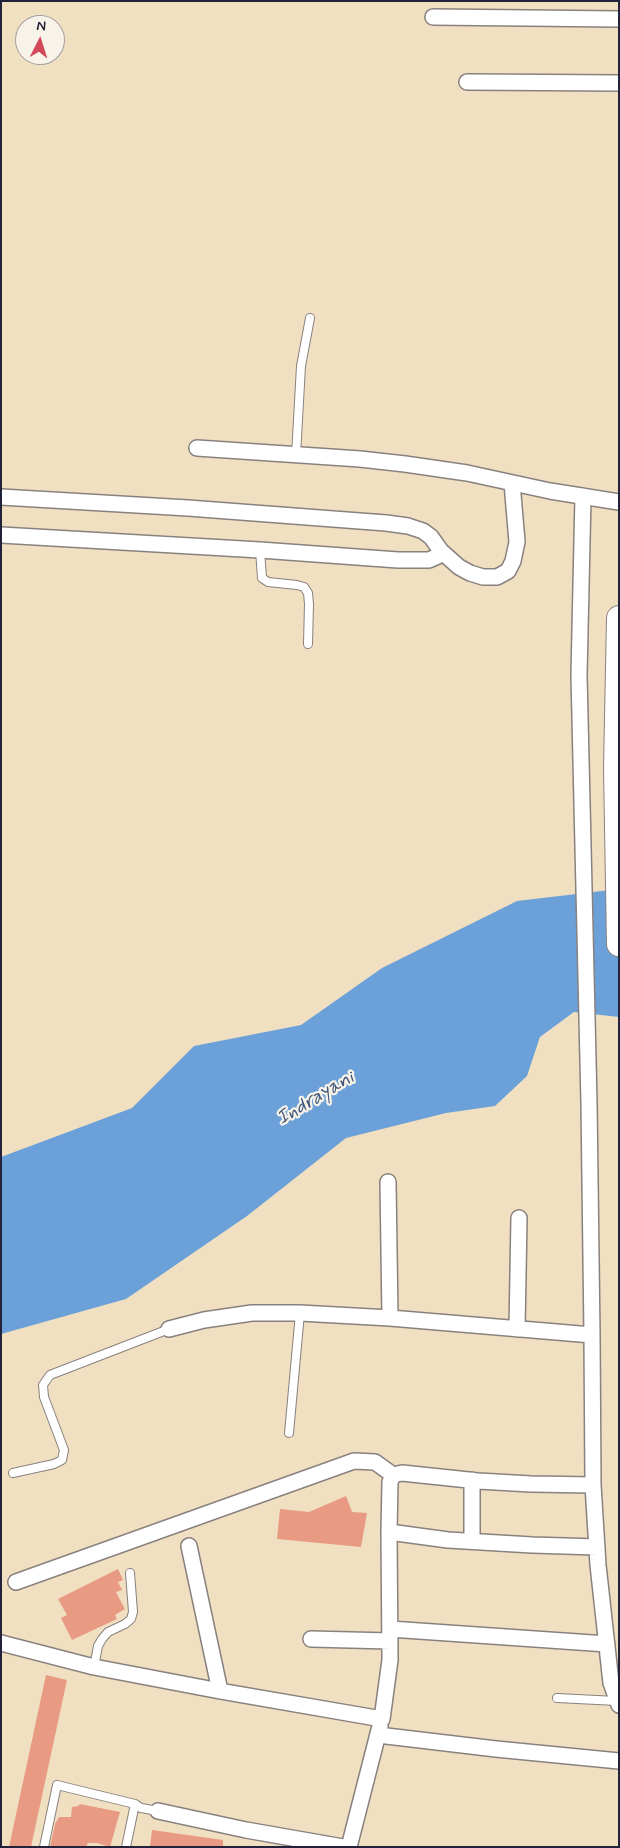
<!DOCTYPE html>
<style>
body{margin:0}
#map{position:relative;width:620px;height:1848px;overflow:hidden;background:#f0e0c1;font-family:Mynerve,sans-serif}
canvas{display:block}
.frame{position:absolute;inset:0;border:2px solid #22223b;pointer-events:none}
.north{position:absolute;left:15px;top:15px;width:50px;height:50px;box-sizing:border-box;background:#f7f3e8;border:1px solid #a29fa3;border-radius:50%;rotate:5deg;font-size:14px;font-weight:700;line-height:20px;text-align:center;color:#22223b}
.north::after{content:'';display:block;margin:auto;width:18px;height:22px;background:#d1495b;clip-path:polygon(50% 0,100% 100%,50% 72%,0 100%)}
</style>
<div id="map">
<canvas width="620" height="1848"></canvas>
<div class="frame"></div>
<div class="north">N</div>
</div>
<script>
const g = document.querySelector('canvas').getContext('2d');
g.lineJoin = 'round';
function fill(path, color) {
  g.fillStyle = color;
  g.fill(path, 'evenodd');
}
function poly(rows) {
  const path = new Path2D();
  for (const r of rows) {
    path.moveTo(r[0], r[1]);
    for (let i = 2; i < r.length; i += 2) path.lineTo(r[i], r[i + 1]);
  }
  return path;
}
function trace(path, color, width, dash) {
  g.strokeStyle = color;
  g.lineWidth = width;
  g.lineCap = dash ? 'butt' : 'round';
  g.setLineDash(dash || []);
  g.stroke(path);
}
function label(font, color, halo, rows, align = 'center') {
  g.font = font + ' Mynerve,sans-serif';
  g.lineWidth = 4.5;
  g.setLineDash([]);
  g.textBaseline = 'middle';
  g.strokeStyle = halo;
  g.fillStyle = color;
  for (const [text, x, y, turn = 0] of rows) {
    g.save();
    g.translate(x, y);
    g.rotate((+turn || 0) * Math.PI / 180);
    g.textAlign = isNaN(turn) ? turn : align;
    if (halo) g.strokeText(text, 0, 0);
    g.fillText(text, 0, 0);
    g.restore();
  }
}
fill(poly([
 [619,889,619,1017,574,1012,540,1037,527,1076,495,1106,446,1113,346,1138,247,1216,126,1299,1,1334,1,1157,132,1108,194,1046,301,1025,382,968,517,901]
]), '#6ba1d8');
fill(poly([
 [346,1496,352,1512,367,1513,361,1547,277,1539,280,1509,309,1512],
 [118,1569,123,1580,118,1582,122,1590,116,1592,125,1609,115,1615,117,1619,72,1640,61,1618,67,1615,58,1599],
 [46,1675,67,1680,31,1847,9,1847],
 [80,1804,120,1812,110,1847,97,1843,88,1843,86,1847,50,1847,55,1824,59,1817,71,1817,72,1807,78,1806],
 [152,1830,223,1840,223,1847,150,1847]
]), '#e89a83');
const service = poly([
 [296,455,301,366,310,318],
 [260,550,262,578,268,582,297,585,304,587,308,593,309,604,308,644],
 [289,1433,300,1313],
 [13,1473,54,1464,62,1460,64,1450,44,1397,43,1385,50,1375,169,1329],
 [94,1667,98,1646,102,1639,108,1632,125,1624,131,1619,133,1612,130,1573],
 [557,1698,617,1701],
 [44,1847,57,1785,135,1804,141,1808,158,1811],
 [126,1847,135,1804]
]);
const minor = poly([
 [433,17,619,19],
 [467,82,619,83],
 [197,448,360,459,405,464,467,473,550,491,619,502],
 [583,496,579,675,589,1103,592,1335,593,1485,598,1565,611,1683,619,1705],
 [1,497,188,508,386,523,408,526,423,531,431,537,441,551,459,567,470,573,483,577,497,577,508,571,513,561,517,542,512,483],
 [1,535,260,550,398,560,429,560,438,556,441,551],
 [388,1182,390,1318],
 [169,1329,204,1320,252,1313,300,1313,390,1318,592,1335],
 [517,1329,519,1218],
 [472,1480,472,1541],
 [389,1532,448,1540,532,1545,597,1547],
 [189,1546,220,1691],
 [16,1582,354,1461,375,1462,393,1475],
 [390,1629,607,1644],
 [311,1639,390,1641],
 [1,1643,94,1667,220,1691,382,1719,390,1660,389,1532,390,1482,393,1475,402,1473,478,1481,531,1484,593,1485],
 [378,1735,496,1749,619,1761],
 [158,1811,246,1830,343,1847],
 [349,1847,380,1726]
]);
const trunk = poly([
 [619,618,616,768,619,944]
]);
trace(service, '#89817e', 10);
trace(minor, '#89817e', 18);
trace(trunk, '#89817e', 26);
trace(service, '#fff', 8);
trace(minor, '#fff', 15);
trace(trunk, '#fff', 24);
label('italic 20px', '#3f557a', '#f7f3e8', [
 ["Indrayani",316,1099,-31]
]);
</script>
